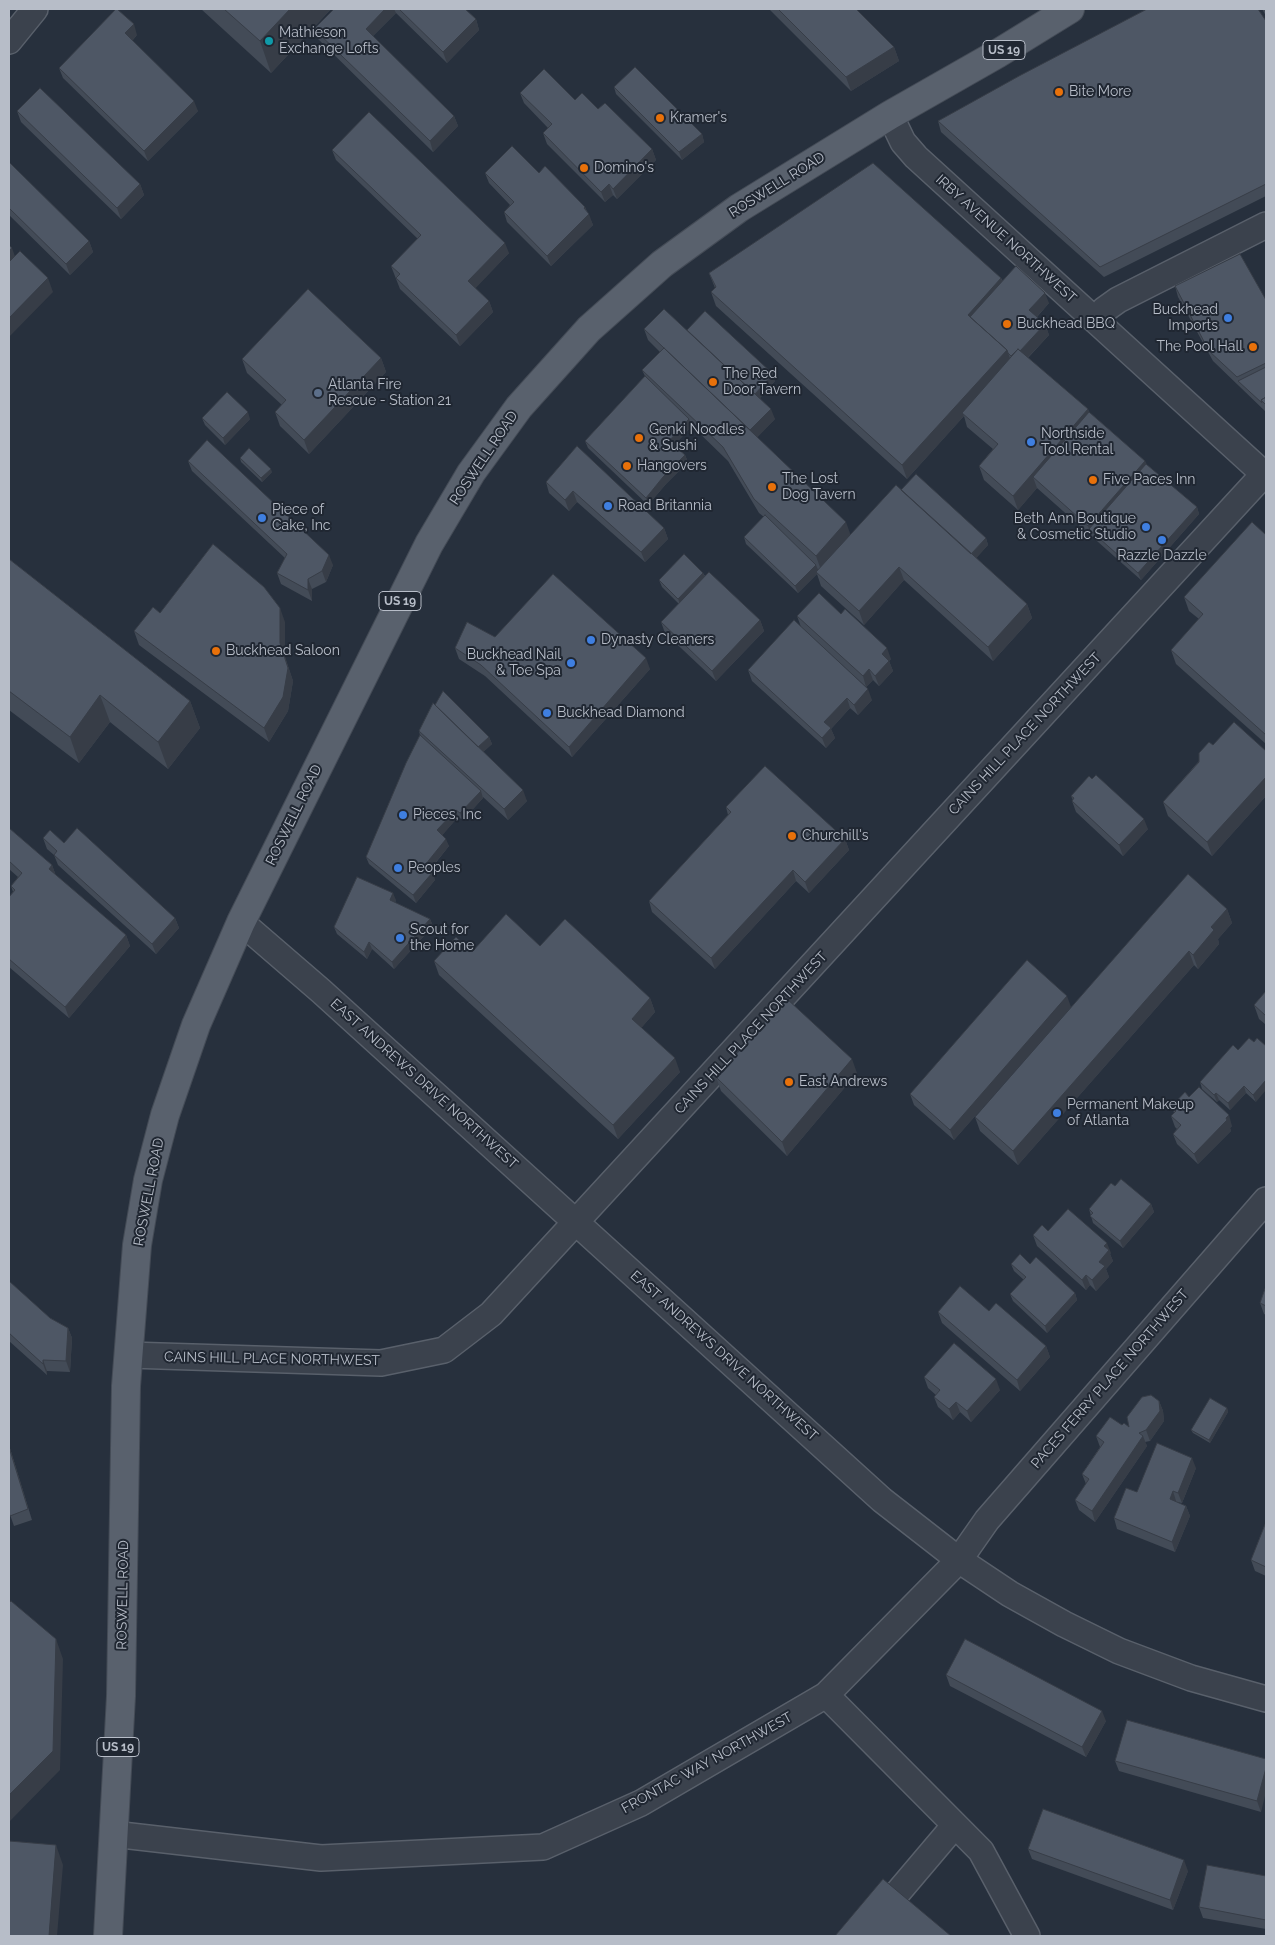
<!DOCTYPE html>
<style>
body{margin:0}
#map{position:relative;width:1275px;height:1945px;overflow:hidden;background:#27303d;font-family:Raleway,sans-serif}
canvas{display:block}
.frame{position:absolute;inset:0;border:10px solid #b7bdc8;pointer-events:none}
</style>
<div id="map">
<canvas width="1275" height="1945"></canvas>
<div class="frame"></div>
</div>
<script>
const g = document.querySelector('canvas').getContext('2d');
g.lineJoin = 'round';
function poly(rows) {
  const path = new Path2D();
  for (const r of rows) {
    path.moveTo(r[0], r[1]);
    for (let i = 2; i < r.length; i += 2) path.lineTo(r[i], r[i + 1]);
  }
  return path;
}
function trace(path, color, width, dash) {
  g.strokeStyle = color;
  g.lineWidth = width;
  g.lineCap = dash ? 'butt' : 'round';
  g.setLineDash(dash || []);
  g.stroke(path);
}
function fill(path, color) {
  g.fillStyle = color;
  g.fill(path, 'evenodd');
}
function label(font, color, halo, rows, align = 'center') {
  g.font = font + ' Raleway,sans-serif';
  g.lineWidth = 4;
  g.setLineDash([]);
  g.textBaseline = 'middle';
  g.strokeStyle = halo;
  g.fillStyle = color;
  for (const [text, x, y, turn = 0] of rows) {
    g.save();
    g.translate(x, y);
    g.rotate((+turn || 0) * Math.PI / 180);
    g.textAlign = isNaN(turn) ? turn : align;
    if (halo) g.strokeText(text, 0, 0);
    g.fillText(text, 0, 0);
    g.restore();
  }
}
const minor = poly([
 [9,41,35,9],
 [890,115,903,142,916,157,1266,476],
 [1096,321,1104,310,1118,300,1266,225],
 [241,922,321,991,882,1500,959,1560,1010,1594,1064,1624,1119,1651,1191,1678,1266,1699],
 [129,1355,381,1363,444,1350,491,1314,1264,474],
 [826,1695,981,1851,1027,1936],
 [113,1834,321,1858,543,1847,641,1803,826,1695,959,1560,987,1520,1266,1200],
 [861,1936,955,1825]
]);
const primary = poly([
 [108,1936,121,1696,126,1386,137,1245,148,1180,165,1115,196,1025,241,922,429,544,471,473,519,407,589,329,662,264,739,208,890,115,997,54,1070,9]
]);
trace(minor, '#59606b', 28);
trace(primary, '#444b56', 30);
trace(minor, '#3b424d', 25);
trace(primary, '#59616d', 28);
fill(poly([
 [201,9,331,9,271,73],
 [334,9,465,9,476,19,479,30,447,63,396,13,373,36,454,116,458,126,433,152,318,39,314,29],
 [769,9,856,9,894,47,899,61,851,91],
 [1262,9,1266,9,1266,16],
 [1266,21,1266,196,1104,277,941,132,938,121],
 [137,35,132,41,198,111,148,161,63,78,59,68],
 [614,87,702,134,704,142,682,160,616,94],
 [520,93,575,100,598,109,652,149,656,160,617,199,613,195,605,202,547,144,543,133,548,128,524,103],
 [17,111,140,184,144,195,121,219,21,122],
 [332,150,509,253,475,288,489,301,493,312,460,346,400,289,391,266,418,239,336,160],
 [9,162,89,241,93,252,70,275,9,215],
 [485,173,539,173,585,207,593,225,551,266,507,222,504,212,510,205,489,183],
 [709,273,1001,278,1003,281,1049,303,1037,317,1045,324,1049,335,1028,358,1088,409,1089,412,1145,461,1146,464,1197,507,1199,514,1141,580,1037,488,1018,510,984,480,979,466,993,449,967,427,964,416,907,479,716,306,711,292,715,288],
 [1175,286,1266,300,1266,412,1213,361,1178,297],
 [644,329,687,330,775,381,760,398,775,419,757,437,850,535,901,490,986,538,988,545,976,558,1027,604,1032,618,993,661,904,580,864,625,821,586,817,574,798,593,746,544,744,537,764,517,759,513,728,461,692,426,674,445,685,455,688,462,666,484,648,505,588,448,585,441,645,376,642,370,660,352,648,340],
 [381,358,386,372,309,454,280,426,275,412,282,405,247,373,242,359],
 [202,418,250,419,225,445,205,425],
 [577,446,664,528,668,539,645,562,577,502,569,511,549,493,546,482],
 [240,458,272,472,262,482,241,462],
 [188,461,333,565,326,582,312,589,312,601,281,584,277,573,285,558,192,471],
 [1266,535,1266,744,1176,664,1171,650,1199,619,1189,611,1184,597],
 [9,559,190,701,200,728,168,769,110,722,79,763,9,710],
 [703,573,705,576,760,620,764,631,716,681,665,633,661,622,679,604,662,587,659,580],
 [160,613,285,622,285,657,293,681,288,711,269,742,139,645,134,631],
 [797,616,891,659,889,661,893,671,879,686,873,680,866,687,801,627],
 [495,637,650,669,572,757,485,676,459,659,455,648],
 [748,670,872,700,858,715,850,708,831,729,835,738,826,748,752,681],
 [435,705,489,737,492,744,483,752,527,801,508,820,483,797,483,798,463,820,458,817,442,835,449,846,430,870,435,880,416,903,369,864,366,857,420,735,419,731],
 [1213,745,1266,751,1266,796,1212,856,1168,816,1163,802],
 [1071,796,1148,829,1123,856,1076,812,1072,801,1073,800],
 [726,807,845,839,849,850,809,893,796,881,715,969,652,912,649,901,728,815],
 [9,828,52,865,56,876,126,935,130,946,69,1018,9,967,9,897,13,892,11,886,18,877,9,869],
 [43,838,64,843,175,918,179,928,156,954,58,865,54,855,47,849],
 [396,900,395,903,430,919,433,926,394,969,372,949,367,959,337,934,334,927],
 [1227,909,1232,923,1218,939,1219,944,1198,969,1194,965,1018,1165,980,1131,975,1117],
 [540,946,650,998,655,1012,641,1028,680,1072,618,1139,439,975,434,961,472,952],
 [1266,991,1266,1028,1265,1024,1259,1019,1254,1005],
 [1071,1007,954,1140,914,1105,910,1094],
 [1238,1050,1256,1102,1246,1093,1230,1110,1219,1100,1217,1102,1202,1089,1200,1082],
 [857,1073,787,1156,721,1091,716,1077],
 [1189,1097,1232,1126,1230,1128,1231,1131,1198,1164,1177,1144,1173,1134,1177,1129,1175,1127,1171,1116,1174,1113,1172,1106],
 [1115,1186,1151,1204,1154,1212,1123,1248,1093,1223,1089,1209],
 [1048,1231,1111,1253,1110,1254,1113,1261,1106,1269,1109,1277,1096,1291,1090,1285,1086,1290,1037,1246,1033,1235],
 [1011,1264,1030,1264,1075,1293,1077,1300,1047,1333,1013,1301,1010,1294,1024,1280,1014,1271],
 [9,1281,50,1318,68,1328,72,1338,70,1372,47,1371,47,1375,9,1341],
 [1266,1286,1266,1315,1264,1314,1260,1303],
 [989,1311,1046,1346,1050,1357,1020,1391,942,1323,938,1312],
 [924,1377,1000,1390,971,1422,960,1412,953,1420,938,1407,934,1397,936,1395,928,1388],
 [1159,1401,1163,1411,1164,1421,1150,1441,1145,1442,1147,1446,1095,1522,1079,1510,1075,1500,1086,1484,1082,1474,1100,1447,1096,1436,1122,1425,1129,1427],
 [1227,1408,1228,1412,1210,1443,1193,1433,1191,1430],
 [9,1445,32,1520,14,1526,9,1512],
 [1196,1468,1182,1503,1176,1502,1186,1506,1190,1516,1175,1552,1117,1529,1114,1518,1137,1492],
 [1266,1522,1266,1576,1255,1571,1251,1560],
 [946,1675,1106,1721,1086,1757,950,1686],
 [1266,1759,1261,1812,1119,1771,1115,1761],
 [1028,1849,1188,1871,1173,1910,1032,1859],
 [1266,1876,1266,1929,1203,1918,1199,1907]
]), '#434b57');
fill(poly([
 [290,9,331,9,271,73,260,41],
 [385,9,394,9,396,13,369,40,366,29],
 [476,19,479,30,447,63,443,52],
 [134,24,137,35,129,44,125,33],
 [894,47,899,61,851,91,846,77],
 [194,101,198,111,148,161,144,151],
 [454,116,458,126,433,152,430,141],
 [702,134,704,142,682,160,679,152],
 [652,149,656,160,617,199,613,189],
 [140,184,144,195,121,219,117,208],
 [609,184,613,195,605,202,601,192],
 [585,207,588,215,589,214,593,225,551,266,547,256],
 [89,241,93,252,70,275,66,264],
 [505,243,509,253,472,292,468,281],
 [12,248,17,262,9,271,9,251],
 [48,278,53,292,9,337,9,318],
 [1001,278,1006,291,969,318,968,315],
 [1045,293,1049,303,1033,321,1029,310],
 [489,301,493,312,460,346,456,335],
 [1045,324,1049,335,1017,369,1014,358],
 [1007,350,1012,364,962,413,964,416,907,479,902,465],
 [381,358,386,372,309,454,304,440],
 [773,374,775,381,756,402,754,395],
 [771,409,775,419,753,442,749,431],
 [1088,409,1093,422,1033,477,1037,488,1018,510,1013,496],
 [248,412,250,419,225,445,223,438],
 [689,419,692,426,672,448,669,441],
 [685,455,688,462,666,484,648,505,646,498,663,477],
 [1145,461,1149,471,1089,529,1088,526],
 [271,469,272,472,262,482,261,478],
 [573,491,577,502,569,511,565,500],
 [1197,507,1199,514,1141,580,1138,573],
 [846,522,851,536,821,570,816,556],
 [664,528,668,539,645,562,641,552],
 [986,538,988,545,972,563,970,556],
 [329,555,333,565,326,582,322,571],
 [816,565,819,572,816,572,817,574,798,593,795,586],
 [899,567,904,580,864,625,859,611],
 [703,573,706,580,681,606,678,599],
 [308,579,312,589,312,601,308,590],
 [1027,604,1032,618,993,661,988,647],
 [280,608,285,622,285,657,293,681,288,711,269,742,264,728,280,643],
 [760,620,764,631,716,681,712,671],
 [887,648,891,659,889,661,893,671,879,686,875,676,882,654],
 [646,658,650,669,572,757,569,747],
 [869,669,873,680,866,687,863,676],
 [868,689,872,700,858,715,854,705],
 [100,695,110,722,79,763,70,737],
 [847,698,850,708,831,729,835,738,826,748,822,738,824,722],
 [190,701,200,728,168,769,158,742],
 [489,737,492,744,480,755,477,748],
 [1266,777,1266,796,1212,856,1207,842],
 [523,790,527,801,508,820,504,809],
 [481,791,483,798,463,820,460,813],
 [456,810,458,817,440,838,437,830],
 [1144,819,1148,829,1123,856,1119,845],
 [446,839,449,846,427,873,425,865],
 [845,839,849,850,809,893,805,882],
 [52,865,56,876,49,869],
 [793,870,796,881,715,969,711,958],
 [433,872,435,880,416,903,413,895],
 [393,893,396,900,392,908,390,900],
 [1227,909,1232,923,1218,939,1219,944,1198,969,1193,955,1211,927],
 [175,918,179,928,156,954,152,944],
 [430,919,433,926,394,969,392,962],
 [126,935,130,946,69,1018,65,1007],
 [369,942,372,949,367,959,364,952],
 [1189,951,1194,965,1018,1165,1013,1151],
 [1067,996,1071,1007,954,1140,950,1130],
 [650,998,655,1012,637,1033,632,1019],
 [675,1058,680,1072,618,1139,613,1125],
 [852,1059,857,1073,787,1156,782,1142],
 [1266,1080,1266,1090,1256,1102,1253,1095],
 [1244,1086,1246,1093,1230,1110,1228,1103],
 [1216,1093,1219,1100,1217,1102,1214,1095],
 [1229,1115,1232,1126,1230,1128,1231,1131,1198,1164,1194,1154],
 [1151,1204,1154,1212,1123,1248,1120,1241],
 [1107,1243,1111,1253,1110,1254,1113,1261,1106,1269,1109,1277,1096,1291,1092,1280,1104,1246],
 [1086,1275,1090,1285,1086,1290,1082,1280],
 [1075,1293,1077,1300,1047,1333,1045,1326],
 [68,1328,72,1338,70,1372,66,1361],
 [1046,1346,1050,1357,1020,1391,1017,1380],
 [43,1360,47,1371,47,1375,43,1364],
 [996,1379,1000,1390,971,1422,967,1411],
 [1159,1401,1163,1411,1164,1421,1150,1441,1146,1430],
 [956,1402,960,1412,953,1420,949,1409],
 [1227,1408,1228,1412,1210,1443,1209,1440],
 [1143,1436,1147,1446,1095,1522,1092,1511],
 [9,1445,32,1520,9,1447],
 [1192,1458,1196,1468,1182,1503,1178,1493],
 [1173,1491,1176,1501,1173,1509,1170,1499],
 [1186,1506,1190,1516,1175,1552,1172,1542],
 [56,1639,63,1659,60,1770,9,1822,9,1795],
 [1102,1711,1106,1721,1086,1757,1082,1747],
 [1266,1768,1266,1792,1261,1812,1257,1801],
 [56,1845,63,1865,57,1936,49,1936],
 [1184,1860,1188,1871,1173,1910,1170,1900]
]), '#373d47');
const building = poly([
 [116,9,117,9,134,24,125,33,194,101,144,151,59,68,116,9],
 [224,9,290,9,260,41,224,9],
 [334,9,385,9,366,29,454,116,430,141,314,29,334,9],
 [399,9,465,9,476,19,443,52,399,9],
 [778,9,856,9,894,47,846,77,778,9],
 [1147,9,1258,9,1266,21,1266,184,1100,267,938,121,1019,76,1147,9],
 [635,67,702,134,679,152,614,87,635,67],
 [544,69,575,100,582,93,598,109,605,103,652,149,613,189,609,184,601,192,543,133,552,124,520,93,544,69],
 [40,88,140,184,117,208,17,111,40,88],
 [369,112,505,243,468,281,489,301,456,335,396,278,400,274,391,266,421,235,332,150,369,112],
 [512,146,539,173,545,166,585,207,584,208,589,214,547,256,504,212,514,202,485,173,512,146],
 [9,162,89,241,66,264,9,208,9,162],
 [873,163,1001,278,968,315,1007,350,902,465,711,292,716,287,709,273,873,163],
 [9,245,12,248,9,251,9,245],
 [20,251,48,278,9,318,9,262,20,251],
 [1240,254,1266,300,1266,363,1237,377,1209,351,1175,286,1240,254],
 [1016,266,1045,293,1029,310,1045,324,1020,351,1018,349,1011,356,1008,353,1007,350,970,317,1016,266],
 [308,289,381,358,304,440,275,412,286,400,242,359,308,289],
 [664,309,771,409,750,430,664,348,644,329,664,309],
 [705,311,773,374,755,394,687,330,705,311],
 [664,348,846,522,816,556,754,499,723,447,642,370,664,348],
 [1018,349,1088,409,1013,496,979,466,998,444,962,413,1018,349],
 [1266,367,1266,397,1261,400,1262,403,1238,381,1266,367],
 [645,376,689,419,669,441,685,455,663,477,646,498,585,441,645,376],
 [227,392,248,412,223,438,202,418,227,392],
 [1266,397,1266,405,1261,400,1266,397],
 [1089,412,1145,461,1088,526,1033,477,1089,412],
 [207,440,329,555,322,571,308,579,308,590,277,573,287,554,188,461,207,440],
 [577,446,664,528,641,552,573,491,565,500,546,482,577,446],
 [249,448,271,469,261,478,240,458,249,448],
 [1146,464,1197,507,1138,573,1089,529,1146,464],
 [916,474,986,538,971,554,901,490,916,474],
 [896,485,1027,604,988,647,899,567,859,611,816,572,896,485],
 [765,515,816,565,795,586,744,537,765,515],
 [1252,522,1266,535,1266,735,1171,650,1203,614,1184,597,1252,522],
 [213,544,264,587,280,608,280,643,288,668,283,697,264,728,134,631,153,607,160,613,213,544],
 [684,554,703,573,678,599,659,580,684,554],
 [9,559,190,701,158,742,100,695,70,737,9,691,9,559],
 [709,572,760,620,712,671,661,622,709,572],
 [553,574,646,658,569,747,481,665,455,648,467,622,495,637,553,574],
 [819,593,841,614,845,609,887,648,882,654,889,661,875,676,869,669,863,676,797,616,819,593],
 [794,620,868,689,854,705,847,698,824,722,831,728,822,738,748,670,794,620],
 [443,691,489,737,478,747,435,705,443,691],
 [433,703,523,790,504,809,419,731,433,703],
 [1234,722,1266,751,1266,777,1207,842,1163,802,1199,762,1199,753,1209,742,1213,745,1234,722],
 [420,735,481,791,460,813,456,810,437,830,446,839,425,865,433,872,413,895,366,857,406,763,420,735],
 [765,766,845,839,805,882,793,870,711,958,649,901,731,812,726,807,765,766],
 [1096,775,1144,819,1119,845,1072,801,1074,798,1071,796,1089,776,1092,779,1096,775],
 [9,828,52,865,49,869,126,935,65,1007,9,959,9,897,15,890,11,886,22,873,9,861,9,828],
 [77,828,175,918,152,944,54,855,57,851,43,838,50,830,64,843,77,828],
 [1188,874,1227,909,1211,927,1214,930,1193,955,1189,951,1013,1151,975,1117,1188,874],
 [357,877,393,893,390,900,430,919,392,962,369,942,364,952,334,927,357,877],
 [506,914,540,946,565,919,650,998,632,1019,675,1058,613,1125,434,961,456,937,472,952,506,914],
 [1027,960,1067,996,950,1130,910,1094,1027,960],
 [1266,991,1266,1016,1254,1005,1266,991],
 [786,998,852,1059,782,1142,716,1077,786,998],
 [1249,1038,1254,1042,1257,1038,1266,1046,1266,1080,1253,1095,1244,1086,1228,1103,1216,1093,1214,1095,1200,1082,1233,1045,1238,1050,1249,1038],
 [1199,1087,1229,1115,1226,1118,1227,1120,1194,1154,1173,1134,1181,1125,1171,1116,1176,1111,1172,1106,1185,1092,1189,1097,1199,1087],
 [1121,1179,1151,1204,1120,1241,1090,1216,1093,1213,1089,1209,1111,1183,1115,1186,1121,1179],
 [1068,1209,1107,1243,1104,1246,1109,1250,1099,1262,1105,1266,1092,1280,1086,1275,1082,1280,1033,1235,1042,1225,1048,1231,1068,1209],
 [1020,1254,1030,1264,1036,1257,1075,1293,1045,1326,1010,1294,1026,1277,1011,1264,1020,1254],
 [9,1281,50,1318,68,1328,66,1361,43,1360,43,1364,9,1333,9,1281],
 [960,1286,989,1311,996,1303,1046,1346,1017,1380,938,1312,960,1286],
 [1266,1286,1266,1306,1260,1303,1266,1286],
 [954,1343,996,1379,967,1411,956,1402,949,1409,934,1397,940,1390,924,1377,954,1343],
 [1151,1395,1159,1401,1160,1411,1146,1430,1139,1433,1143,1436,1092,1511,1075,1500,1089,1479,1082,1474,1104,1442,1096,1436,1110,1417,1122,1425,1124,1423,1129,1427,1127,1417,1142,1397,1151,1395],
 [1210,1398,1227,1408,1209,1440,1191,1430,1210,1398],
 [1157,1443,1192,1458,1178,1493,1173,1491,1170,1499,1186,1506,1172,1542,1114,1518,1126,1488,1137,1492,1157,1443],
 [9,1447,28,1509,10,1516,9,1512,9,1447],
 [1266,1522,1266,1567,1251,1560,1266,1522],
 [11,1601,56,1639,53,1751,9,1795,9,1603,11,1601],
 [965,1639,1102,1711,1082,1747,946,1675,965,1639],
 [1127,1720,1266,1759,1266,1768,1257,1801,1115,1761,1127,1720],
 [1043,1809,1184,1860,1170,1900,1028,1849,1043,1809],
 [9,1841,56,1845,49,1936,9,1936,9,1841],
 [1207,1865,1266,1876,1266,1920,1199,1907,1207,1865],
 [883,1879,951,1936,835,1936,883,1879]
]);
fill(building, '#4e5765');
trace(building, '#373d47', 1);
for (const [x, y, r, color] of [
 [269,41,5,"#0f9aa8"],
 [1059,92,5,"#e8710a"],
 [660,118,5,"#e8710a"],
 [584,168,5,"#e8710a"],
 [1228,318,5,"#3f7fe0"],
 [1007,324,5,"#e8710a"],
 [1253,347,5,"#e8710a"],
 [713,382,5,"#e8710a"],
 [318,393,5,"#5c6f8a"],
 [639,438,5,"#e8710a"],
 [1031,442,5,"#3f7fe0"],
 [627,466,5,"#e8710a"],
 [1093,480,5,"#e8710a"],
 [772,487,5,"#e8710a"],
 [608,506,5,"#3f7fe0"],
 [262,518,5,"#3f7fe0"],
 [1146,527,5,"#3f7fe0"],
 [1162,540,5,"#3f7fe0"],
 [591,640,5,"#3f7fe0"],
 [216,651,5,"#e8710a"],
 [571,663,5,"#3f7fe0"],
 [547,713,5,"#3f7fe0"],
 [403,815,5,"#3f7fe0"],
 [792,836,5,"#e8710a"],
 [398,868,5,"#3f7fe0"],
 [400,938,5,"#3f7fe0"],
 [789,1082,5,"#e8710a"],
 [1057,1113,5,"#3f7fe0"]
]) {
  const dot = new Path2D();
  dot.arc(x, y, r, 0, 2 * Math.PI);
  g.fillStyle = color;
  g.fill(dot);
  trace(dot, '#202732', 2);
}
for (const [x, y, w] of [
 [1004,50,42],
 [400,601,42],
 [118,1747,42]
]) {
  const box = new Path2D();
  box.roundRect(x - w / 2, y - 9.5, w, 19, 4);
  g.fillStyle = '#202732';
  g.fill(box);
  trace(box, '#b7bdc8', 1);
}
label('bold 12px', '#b7bdc8', null, [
 ["US 19",1004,50],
 ["US 19",400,601],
 ["US 19",118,1747]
]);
label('14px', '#b7bdc8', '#202732', [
 ["Mathieson",279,33],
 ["Exchange Lofts",279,49],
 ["Bite More",1069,92],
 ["Kramer's",670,118],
 ["Domino's",594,168],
 ["Buckhead",1218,310,"right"],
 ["Imports",1218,326,"right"],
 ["Buckhead BBQ",1017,324],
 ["The Pool Hall",1243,347,"right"],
 ["The Red",723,374],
 ["Door Tavern",723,390],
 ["Atlanta Fire",328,385],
 ["Rescue - Station 21",328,401],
 ["Genki Noodles",649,430],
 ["& Sushi",649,446],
 ["Northside",1041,434],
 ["Tool Rental",1041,450],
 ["Hangovers",637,466],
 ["The Lost",782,479],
 ["Dog Tavern",782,495],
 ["Five Paces Inn",1103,480],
 ["Road Britannia",618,506],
 ["Piece of",272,510],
 ["Cake, Inc",272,526],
 ["Beth Ann Boutique",1136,519,"right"],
 ["& Cosmetic Studio",1136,535,"right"],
 ["Razzle Dazzle",1162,556,"center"],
 ["Dynasty Cleaners",601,640],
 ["Buckhead Saloon",226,651],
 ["Buckhead Nail",561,655,"right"],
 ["& Toe Spa",561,671,"right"],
 ["Buckhead Diamond",557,713],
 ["Pieces, Inc",413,815],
 ["Churchill's",802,836],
 ["Peoples",408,868],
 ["Scout for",410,930],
 ["the Home",410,946],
 ["East Andrews",799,1082],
 ["Permanent Makeup",1067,1105],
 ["of Atlanta",1067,1121]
], 'left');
label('14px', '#b7bdc8', '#202732', [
 ["ROSWELL ROAD",777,185,-32],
 ["IRBY AVENUE NORTHWEST",1006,239,42],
 ["ROSWELL ROAD",484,458,-56],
 ["CAINS HILL PLACE NORTHWEST",1025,734,-47],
 ["ROSWELL ROAD",294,815,-64],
 ["CAINS HILL PLACE NORTHWEST",751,1033,-47],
 ["EAST ANDREWS DRIVE NORTHWEST",424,1084,42],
 ["ROSWELL ROAD",149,1192,-79],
 ["EAST ANDREWS DRIVE NORTHWEST",724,1356,42],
 ["CAINS HILL PLACE NORTHWEST",272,1359,1],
 ["PACES FERRY PLACE NORTHWEST",1110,1379,-49],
 ["ROSWELL ROAD",123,1595,-89],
 ["FRONTAC WAY NORTHWEST",707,1763,-29]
]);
</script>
